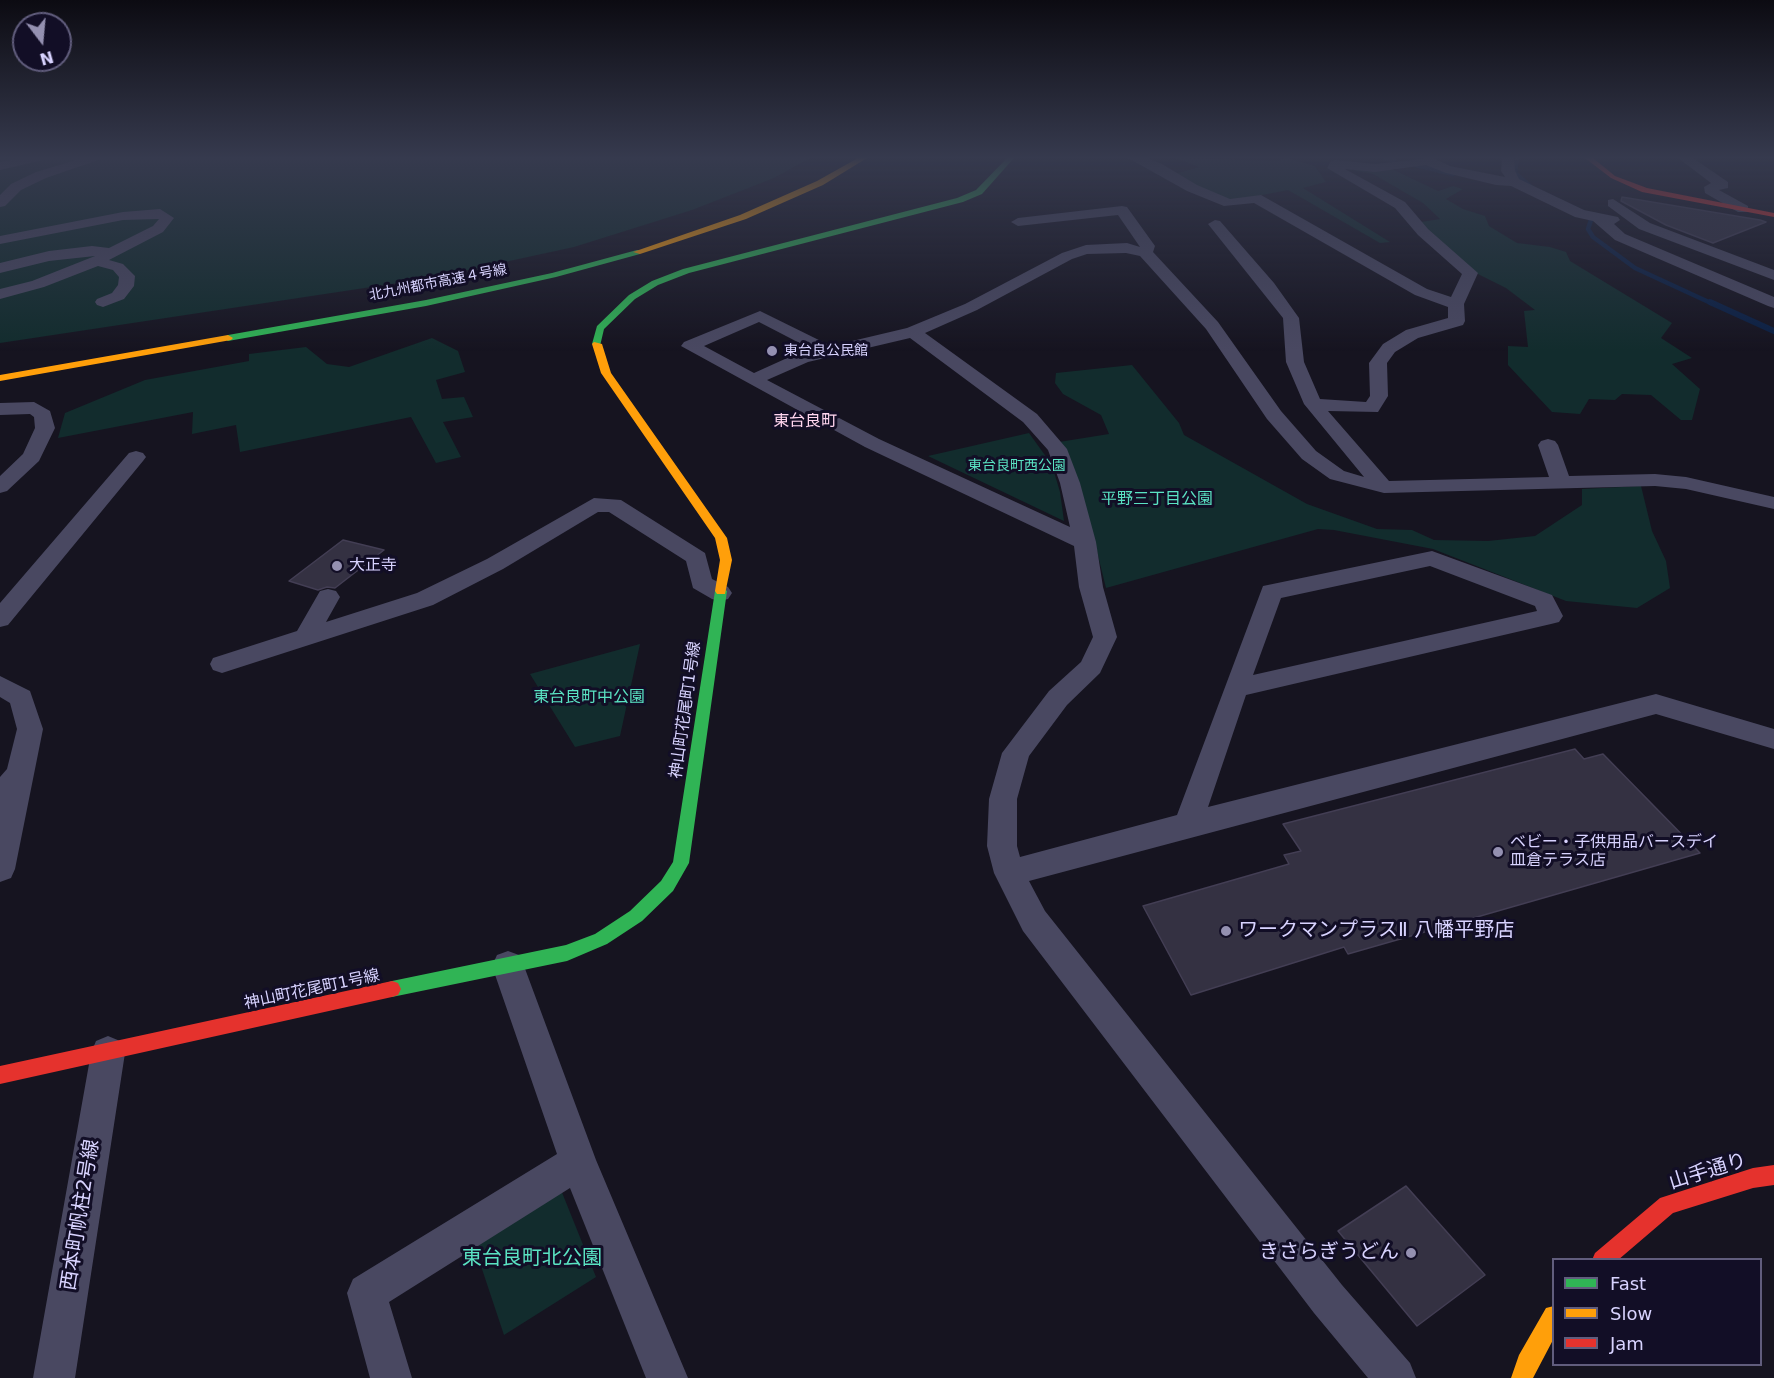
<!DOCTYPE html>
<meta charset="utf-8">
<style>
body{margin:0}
#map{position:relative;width:1774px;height:1378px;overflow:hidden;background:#161420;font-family:"DejaVu Sans",sans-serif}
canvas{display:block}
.legend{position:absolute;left:1552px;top:1258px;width:210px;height:108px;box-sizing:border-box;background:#120e26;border:2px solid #615d7d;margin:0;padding:8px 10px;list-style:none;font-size:18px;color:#d8d3ff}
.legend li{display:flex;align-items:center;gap:12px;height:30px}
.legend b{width:30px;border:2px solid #615d7d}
.north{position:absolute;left:12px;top:12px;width:60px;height:60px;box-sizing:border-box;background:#120e26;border:2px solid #615d7d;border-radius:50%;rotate:164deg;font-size:16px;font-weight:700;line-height:24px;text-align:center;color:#d8d3ff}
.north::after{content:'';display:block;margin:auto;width:21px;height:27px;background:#9490b1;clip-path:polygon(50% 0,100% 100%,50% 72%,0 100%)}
</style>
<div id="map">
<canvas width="1774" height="1378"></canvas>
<ul class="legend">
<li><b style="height:8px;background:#30b455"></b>Fast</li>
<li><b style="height:8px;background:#ff9f0a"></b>Slow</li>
<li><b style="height:8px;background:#e5322d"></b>Jam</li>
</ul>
<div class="north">N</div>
</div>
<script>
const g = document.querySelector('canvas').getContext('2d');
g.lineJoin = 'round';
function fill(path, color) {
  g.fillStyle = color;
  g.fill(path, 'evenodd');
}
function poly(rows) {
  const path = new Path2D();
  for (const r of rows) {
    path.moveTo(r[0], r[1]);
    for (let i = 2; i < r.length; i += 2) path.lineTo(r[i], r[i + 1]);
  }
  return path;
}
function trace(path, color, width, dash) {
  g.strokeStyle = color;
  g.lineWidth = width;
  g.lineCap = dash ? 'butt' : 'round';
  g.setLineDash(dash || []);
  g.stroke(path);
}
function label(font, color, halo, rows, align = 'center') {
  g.font = font + ' "DejaVu Sans","Noto Sans JP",sans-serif';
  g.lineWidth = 6;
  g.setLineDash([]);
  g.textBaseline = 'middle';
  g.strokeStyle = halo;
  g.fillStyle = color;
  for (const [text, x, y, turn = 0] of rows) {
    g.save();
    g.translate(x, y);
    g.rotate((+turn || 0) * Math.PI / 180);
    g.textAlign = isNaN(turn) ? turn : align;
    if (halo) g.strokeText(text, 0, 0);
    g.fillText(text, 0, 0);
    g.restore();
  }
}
fill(poly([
 [0,158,810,158,774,178,692,210,574,247,431,278,0,343],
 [1176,158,1275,161,1287,158,1315,166,1326,182,1303,188,1390,242,1380,243,1288,190,1232,201,1194,186,1174,174,1199,167],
 [1341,168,1390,168,1438,191,1453,186,1463,189,1446,199,1463,209,1485,216,1489,226,1517,243,1550,247,1566,252,1570,261,1672,323,1661,338,1692,358,1672,364,1700,389,1692,420,1681,420,1651,395,1622,394,1615,400,1589,399,1580,414,1552,412,1508,365,1508,346,1528,347,1524,311,1535,310,1506,288,1478,274,1430,232,1421,222,1440,219,1423,203,1373,174],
 [432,338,458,351,465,372,436,380,442,399,464,397,473,417,443,422,461,457,436,463,411,417,240,452,236,425,192,434,193,412,58,438,65,413,145,380,249,361,249,354,306,347,327,364,349,367],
 [1132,365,1179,423,1184,435,1307,504,1377,529,1412,530,1434,540,1488,541,1535,536,1582,505,1582,489,1641,486,1652,531,1666,561,1670,588,1637,608,1566,601,1433,549,1334,530,1318,529,1106,588,1092,531,1059,442,1109,434,1101,415,1063,394,1055,383,1056,373],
 [1029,433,1052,465,1060,492,1064,521,928,456],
 [640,644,620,736,575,747,530,674],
 [559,1185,596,1277,504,1335,472,1239]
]), '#122c2d');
trace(poly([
 [1385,158,1394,160],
 [1517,158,1515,173,1531,187],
 [1415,165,1453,174],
 [1583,212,1591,220,1588,229,1593,237,1635,268,1713,304]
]), '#0b2044', 4.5);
trace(poly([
 [1710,302,1774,331]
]), '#0b2044', 6);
const building = poly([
 [1622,197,1760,220,1766,222,1713,243,1666,225,1621,201,1622,197],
 [343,540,384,550,335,588,327,587,318,590,289,581,343,540],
 [1575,749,1584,759,1603,754,1700,853,1348,954,1344,947,1191,995,1143,906,1289,864,1284,855,1301,851,1283,824,1575,749],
 [1406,1186,1485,1275,1417,1326,1338,1231,1406,1186]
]);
fill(building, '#343142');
trace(building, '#433e54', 1.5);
fill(poly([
 [21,158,52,158,0,170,0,162,21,158],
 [83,158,104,158,46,178,21,190,5,206,0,207,0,195,11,184,36,172,83,158],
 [1128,158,1147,158,1162,164,1197,185,1230,199,1261,195,1427,289,1451,297,1462,274,1418,235,1395,208,1327,168,1331,161,1336,160,1375,164,1433,158,1450,166,1505,177,1501,171,1502,158,1514,158,1515,171,1519,179,1584,210,1618,217,1620,220,1614,224,1625,234,1774,297,1774,308,1768,306,1615,240,1593,221,1575,217,1511,186,1496,185,1446,173,1426,165,1375,172,1345,169,1405,202,1428,229,1478,273,1464,304,1465,321,1463,325,1418,338,1395,352,1387,363,1388,396,1378,412,1328,411,1389,481,1549,477,1538,445,1541,441,1548,439,1555,441,1558,445,1569,476,1655,474,1686,477,1774,497,1774,509,1686,489,1655,486,1384,493,1330,479,1302,459,1267,419,1206,329,1140,256,1126,253,1087,254,1072,259,977,310,925,333,1037,414,1067,449,1080,483,1096,542,1103,587,1117,637,1100,673,1067,705,1029,756,1017,799,1017,846,1020,857,1177,815,1263,586,1432,551,1552,595,1563,616,1559,622,1551,624,1246,695,1208,807,1656,694,1774,729,1774,749,1656,714,1029,881,1045,911,1342,1285,1410,1363,1416,1378,1368,1378,1314,1313,1023,931,994,873,987,846,989,799,1002,753,1049,691,1081,662,1093,637,1079,587,1074,546,865,447,681,346,684,342,760,311,831,346,907,328,965,304,1062,253,1086,245,1127,243,1140,247,1118,215,1018,226,1011,222,1018,218,1122,206,1127,207,1155,246,1153,252,1218,322,1281,411,1316,451,1344,471,1364,477,1304,404,1286,362,1283,318,1208,224,1215,220,1220,221,1274,283,1299,318,1304,362,1320,399,1366,402,1370,396,1369,363,1383,344,1406,330,1448,318,1448,307,1415,295,1254,203,1224,206,1187,191,1128,158],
 [759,322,813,350,796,354,754,373,704,346,759,322],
 [910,338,1023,422,1048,450,1060,483,1070,527,879,439,767,380,808,362,910,338],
 [1430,566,1535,606,1537,611,1253,675,1281,598,1430,566],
 [1678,158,1693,158,1728,182,1728,188,1719,190,1748,206,1748,212,1738,212,1705,193,1704,187,1711,183,1678,158],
 [1613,199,1650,223,1774,270,1774,280,1639,229,1608,206,1608,200,1613,199],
 [160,209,174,218,163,232,109,260,123,264,135,276,134,286,124,299,103,307,97,305,95,302,97,299,112,293,118,285,119,277,113,270,98,266,44,287,0,299,0,289,32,281,95,256,49,261,0,273,0,263,49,251,92,246,109,248,153,226,159,219,123,220,0,244,0,236,123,212,160,209],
 [34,402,50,411,55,428,39,461,7,491,0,493,0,476,23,454,35,428,34,417,30,414,0,415,0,403,34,402],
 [136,451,143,453,146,457,143,461,8,625,0,627,0,603,129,453,136,451],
 [594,498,621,500,705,553,712,579,728,587,732,593,728,599,720,601,712,599,693,588,686,561,609,512,598,512,503,569,433,605,222,673,213,670,210,664,213,658,297,631,320,591,328,589,336,591,340,597,326,622,417,593,487,559,594,498],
 [0,676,30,691,43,729,15,869,11,878,0,882,0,777,7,769,17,729,10,703,0,697,0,676],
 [508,951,519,955,524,966,596,1160,688,1378,646,1378,570,1188,389,1302,412,1378,370,1378,347,1293,353,1279,557,1154,492,966,497,955,508,951],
 [108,1036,120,1041,125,1053,75,1378,33,1378,91,1053,96,1041,108,1036]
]), '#494861');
fill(poly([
 [1007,158,1014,158,982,194,963,202,689,273,658,285,635,299,604,329,600,346,592,344,597,326,629,295,652,281,683,269,957,198,976,190,1007,158],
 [637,250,640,250,640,254,556,277,426,306,228,341,223,338,228,335,426,300,552,273,637,250],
 [721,587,727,591,689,863,673,891,642,921,607,944,567,961,392,997,386,995,383,989,386,983,392,981,566,945,595,934,630,911,661,881,673,862,715,591,721,587]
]), '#30b455');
fill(poly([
 [858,158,867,158,823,185,746,219,640,254,633,252,740,215,817,181,858,158],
 [228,335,233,338,231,340,0,381,0,375,228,335],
 [594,342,602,344,611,373,727,538,732,560,725,594,717,594,715,591,720,560,715,538,601,373,592,344,594,342],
 [1554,1306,1554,1338,1533,1378,1511,1378,1519,1355,1546,1308,1554,1306]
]), '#ff9f0a');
fill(poly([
 [1585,158,1593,158,1615,176,1647,188,1774,213,1774,217,1642,192,1611,178,1585,158],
 [392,981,398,983,401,989,398,995,392,997,0,1084,0,1066,392,981],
 [1774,1165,1774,1185,1753,1188,1673,1213,1618,1260,1592,1260,1595,1253,1660,1198,1753,1168,1774,1165]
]), '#e5322d');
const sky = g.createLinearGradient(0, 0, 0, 351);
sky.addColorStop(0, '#0c0b12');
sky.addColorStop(0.45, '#363a4e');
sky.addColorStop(1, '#363a4e00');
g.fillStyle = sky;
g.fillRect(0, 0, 1774, 351);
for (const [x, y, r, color] of [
 [772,351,6,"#9490b1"],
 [337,566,6,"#9490b1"],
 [1498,852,6,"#9490b1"],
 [1226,931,6,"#9490b1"],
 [1411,1253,6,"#9490b1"]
]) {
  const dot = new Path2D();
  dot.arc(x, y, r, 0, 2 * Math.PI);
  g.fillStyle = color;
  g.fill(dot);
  trace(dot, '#120e26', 2);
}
label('14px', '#d8d3ff', '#120e26', [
 ["北九州都市高速４号線",438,283,-11]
]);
label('14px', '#d8d3ff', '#120e26', [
 ["東台良公民館",784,351]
], 'left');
label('14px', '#5ae3c3', '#120e26', [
 ["東台良町西公園",1017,466]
]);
label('16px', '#ffd5ef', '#120e26', [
 ["東台良町",805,422]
]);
label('16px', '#5ae3c3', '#120e26', [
 ["平野三丁目公園",1157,500],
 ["東台良町中公園",589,698]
]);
label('16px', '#d8d3ff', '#120e26', [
 ["大正寺",349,566],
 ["ベビー・子供用品バースデイ",1510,843],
 ["皿倉テラス店",1510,861]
], 'left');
label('16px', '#d8d3ff', '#120e26', [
 ["神山町花尾町1号線",686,710,-82],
 ["神山町花尾町1号線",312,990,-12]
]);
label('20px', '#d8d3ff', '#120e26', [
 ["ワークマンプラスⅡ 八幡平野店",1238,931],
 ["きさらぎうどん",1399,1253,"right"]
], 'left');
label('20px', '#d8d3ff', '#120e26', [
 ["山手通り",1708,1172,-17],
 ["西本町帆柱2号線",81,1215,-81]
]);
label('20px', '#5ae3c3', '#120e26', [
 ["東台良町北公園",532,1259]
]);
</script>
